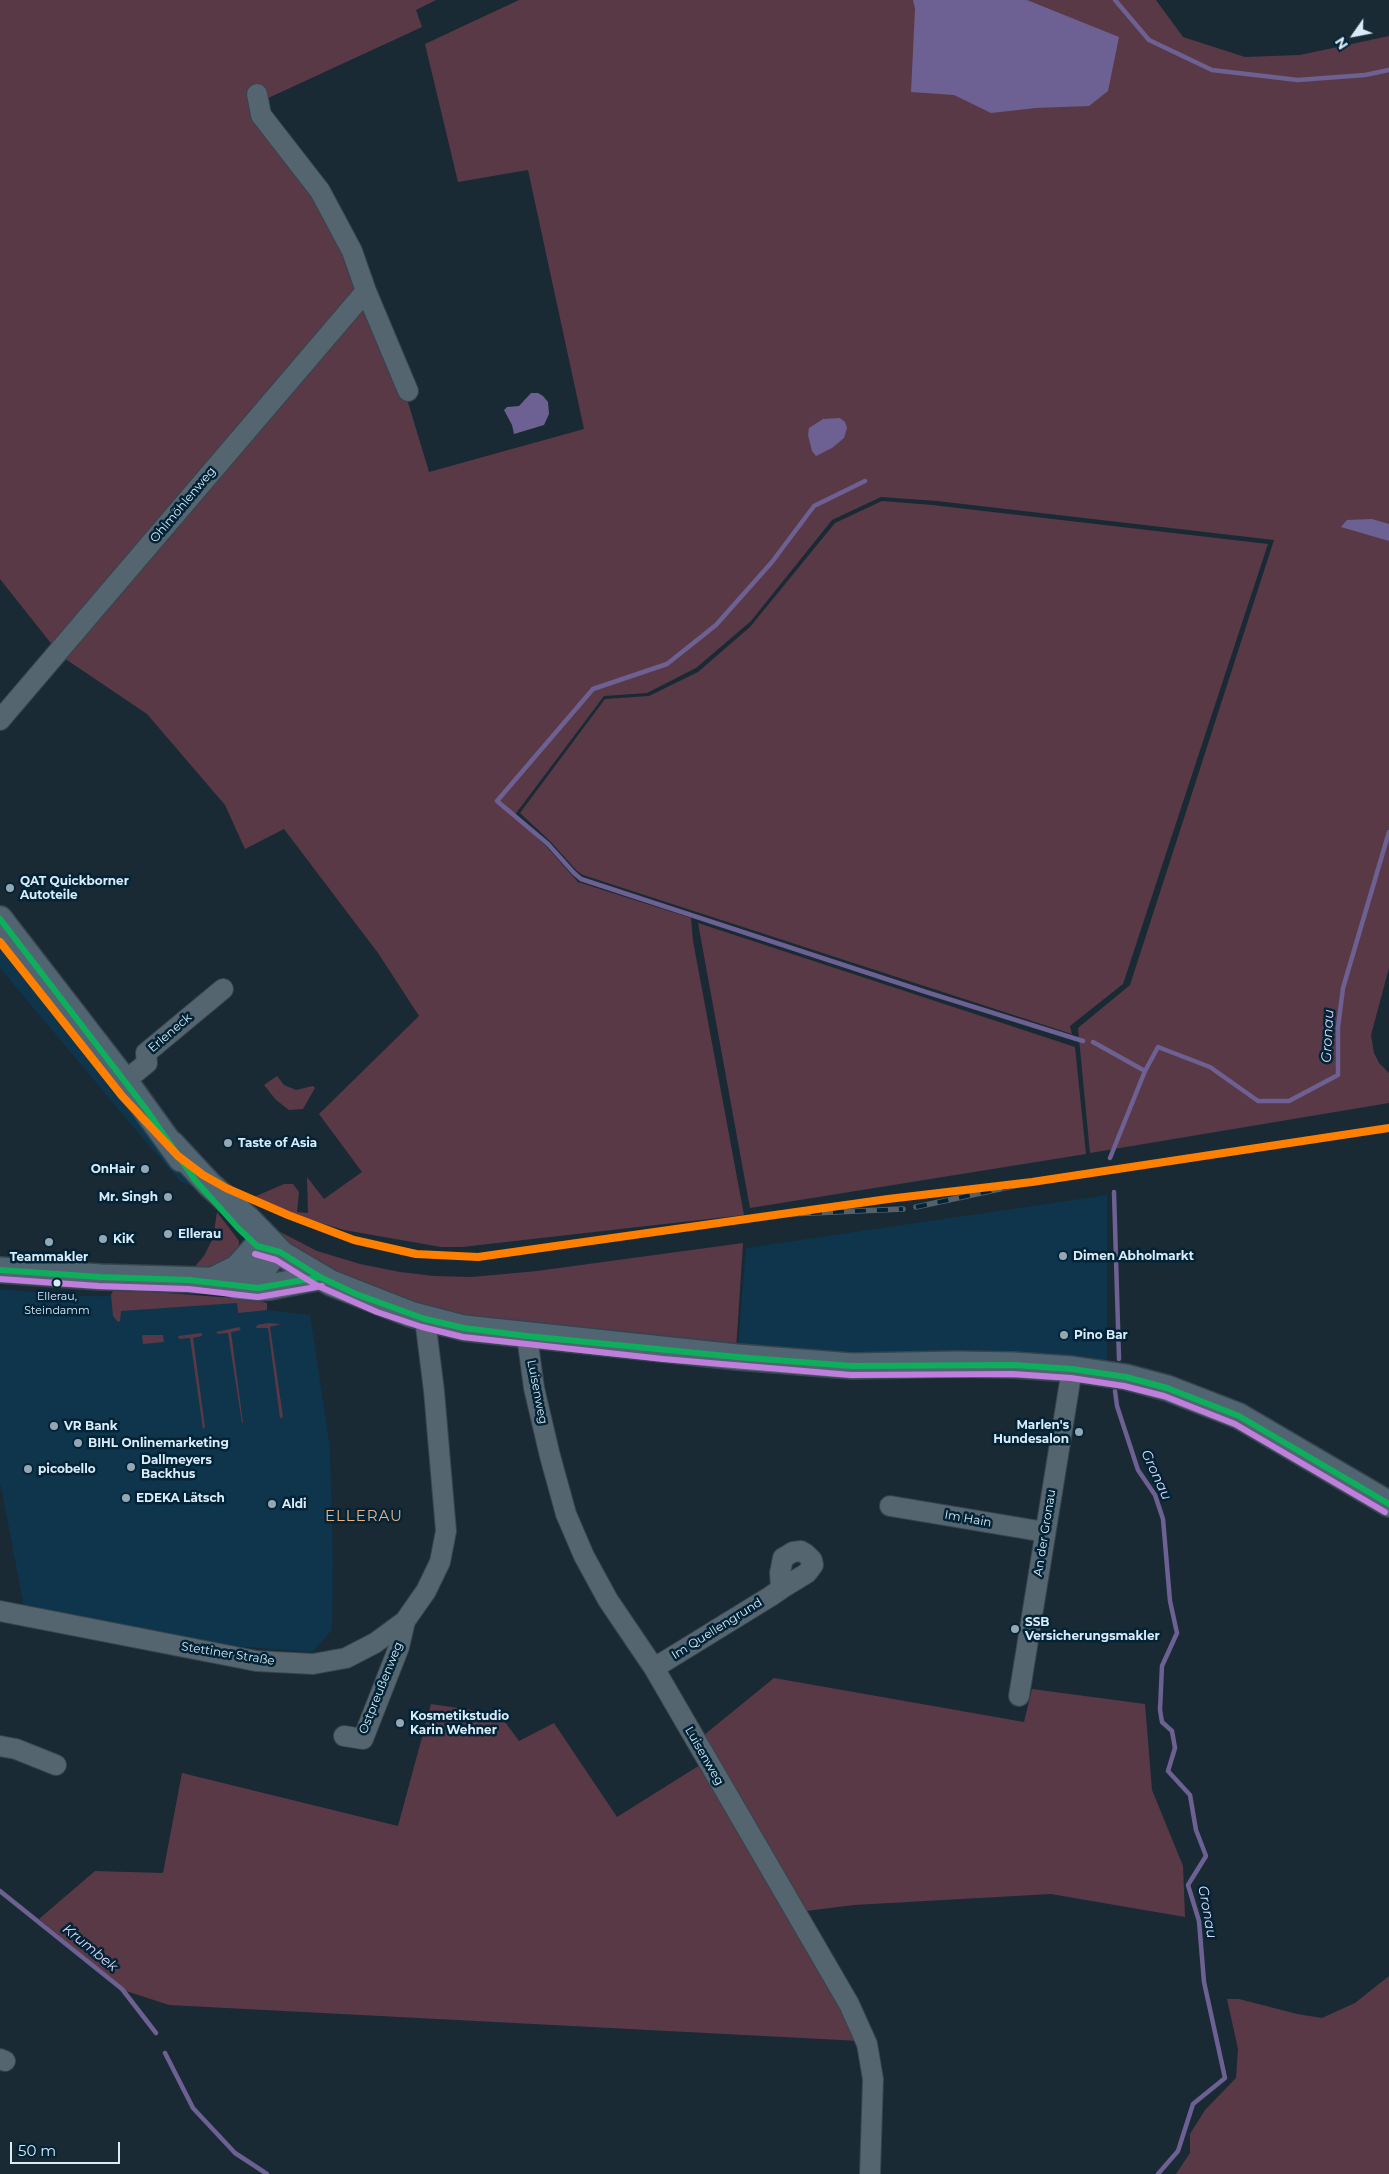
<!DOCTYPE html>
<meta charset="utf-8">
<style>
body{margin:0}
#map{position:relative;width:1389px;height:2174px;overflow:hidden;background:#192a35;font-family:Montserrat,sans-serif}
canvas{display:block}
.north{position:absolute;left:1329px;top:10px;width:50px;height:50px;-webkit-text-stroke:4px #032437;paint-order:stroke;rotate:237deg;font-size:14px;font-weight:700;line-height:20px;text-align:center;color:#d9ebf8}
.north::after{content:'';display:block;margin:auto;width:18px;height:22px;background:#d9ebf8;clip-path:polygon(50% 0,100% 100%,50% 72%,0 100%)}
.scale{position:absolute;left:10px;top:2142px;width:110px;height:22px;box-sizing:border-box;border:2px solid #d9ebf8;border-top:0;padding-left:6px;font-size:15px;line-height:18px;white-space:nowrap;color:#d9ebf8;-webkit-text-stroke:4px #032437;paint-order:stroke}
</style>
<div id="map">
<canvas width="1389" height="2174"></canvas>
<div class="north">N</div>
<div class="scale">50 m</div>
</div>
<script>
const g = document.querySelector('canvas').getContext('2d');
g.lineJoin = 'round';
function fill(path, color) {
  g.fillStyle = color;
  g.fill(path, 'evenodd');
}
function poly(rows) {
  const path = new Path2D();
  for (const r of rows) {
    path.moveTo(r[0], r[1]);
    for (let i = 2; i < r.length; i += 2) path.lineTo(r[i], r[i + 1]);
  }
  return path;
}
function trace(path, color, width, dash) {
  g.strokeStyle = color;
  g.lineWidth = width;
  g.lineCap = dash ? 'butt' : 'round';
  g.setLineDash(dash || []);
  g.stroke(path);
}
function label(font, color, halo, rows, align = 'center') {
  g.font = font + ' Montserrat,sans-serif';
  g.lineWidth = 5;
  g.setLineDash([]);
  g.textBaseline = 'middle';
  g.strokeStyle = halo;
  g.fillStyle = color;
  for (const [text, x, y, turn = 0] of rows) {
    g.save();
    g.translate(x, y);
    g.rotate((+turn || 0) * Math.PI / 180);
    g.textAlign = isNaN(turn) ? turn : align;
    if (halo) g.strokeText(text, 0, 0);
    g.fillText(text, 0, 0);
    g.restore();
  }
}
fill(poly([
 [0,933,158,1139,197,1189,180,1181,151,1148,0,968],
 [1107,1195,1107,1364,738,1346,746,1248],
 [0,1289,75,1296,236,1297,267,1310,310,1315,330,1448,333,1564,332,1630,312,1652,196,1643,24,1607,0,1482]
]), '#0e354b');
fill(poly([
 [0,0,436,0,416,10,422,27,266,99,269,108,364,256,429,472,584,429,528,170,458,182,425,44,519,0,1156,0,1183,37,1245,57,1300,55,1389,36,1389,968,1371,1035,1374,1053,1379,1063,1389,1073,1389,1103,1090,1153,1078,1028,1130,985,1274,540,937,501,881,497,832,520,751,621,696,668,647,693,604,696,514,816,546,846,578,882,691,918,693,941,744,1215,462,1247,441,1247,344,1230,295,1215,254,1197,284,1184,293,1184,299,1192,297,1212,308,1213,307,1177,324,1199,362,1172,319,1114,419,1016,378,953,284,829,245,849,225,805,147,714,61,656,0,579],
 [882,501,932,505,1268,544,1123,984,1070,1026,1072,1034,583,875,577,871,551,842,520,813,605,699,649,696,698,672,750,627,835,523],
 [698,923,1075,1047,1086,1154,750,1208],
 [277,1076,284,1085,296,1090,313,1086,315,1088,303,1109,289,1110,276,1100,264,1085],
 [217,1212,239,1241,238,1255,221,1267,199,1269,196,1265,204,1256,213,1238],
 [261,1222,317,1251,360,1264,400,1272,434,1276,472,1277,537,1271,743,1243,736,1350,538,1329,422,1308,339,1275,300,1253],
 [114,1289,245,1299,267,1303,267,1310,238,1313,237,1303,121,1311,120,1321,118,1322,113,1316,111,1295],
 [268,1323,281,1324,270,1327,283,1417,281,1418,280,1418,268,1328,256,1328,257,1325],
 [239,1327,241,1330,231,1332,243,1423,242,1423,228,1333,218,1334,216,1332],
 [202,1333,202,1336,193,1338,205,1427,203,1429,190,1338,179,1339,178,1336],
 [143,1335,163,1335,164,1342,143,1344,142,1337],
 [774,1678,1024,1722,1032,1689,1145,1704,1152,1790,1183,1866,1185,1917,1051,1894,854,1905,806,1911,704,1735],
 [431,1704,499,1714,519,1741,554,1723,617,1817,700,1765,860,2041,169,2005,126,1991,39,1919,95,1871,163,1873,182,1773,398,1826],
 [1389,1976,1389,2174,1176,2174,1190,2153,1190,2134,1205,2110,1236,2078,1238,2049,1227,1999,1239,1999,1297,2014,1322,2018,1355,2003]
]), '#5a3946');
fill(poly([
 [913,0,1027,0,1119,37,1108,91,1089,106,1036,108,991,113,954,95,911,92,915,9],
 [531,393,538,393,543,396,548,402,549,414,544,425,514,434,512,425,504,410,507,407,519,406],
 [840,418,845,422,847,428,844,438,832,448,816,456,812,451,808,435,809,428,823,419],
 [1372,519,1389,524,1389,541,1341,527,1347,520]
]), '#6d6092');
trace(poly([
 [1115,0,1149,40,1212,70,1298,80,1365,75,1389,70],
 [865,481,814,506,772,562,716,625,667,664,593,689,497,801,548,844,574,873,581,879,926,992,1083,1041],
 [1093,1042,1145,1071],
 [1110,1158,1145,1071,1158,1047,1210,1067,1258,1101,1289,1101,1338,1075,1338,1027,1343,988,1389,832],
 [1114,1192,1119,1359],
 [1115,1391,1117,1406,1138,1470,1155,1495,1163,1519,1170,1601,1177,1633,1162,1666,1160,1710,1162,1722,1172,1731,1175,1748,1168,1771,1190,1795,1196,1830,1206,1856,1188,1885,1199,1921,1204,1982,1225,2078,1193,2104,1178,2151,1158,2174],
 [0,1891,122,1989,156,2033],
 [165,2053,193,2108,235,2153,267,2174]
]), '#6d6092', 4.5);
const minor = poly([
 [366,291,408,391],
 [0,720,366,291,352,251,320,191,261,115,257,94],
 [125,1081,147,1063,146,1053,223,989],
 [527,1336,534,1388,550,1456,566,1514,584,1556,608,1600,654,1668,849,2004,867,2044,873,2079,870,2174],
 [890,1506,1045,1532],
 [0,1611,256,1661,313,1664,346,1658,375,1643,405,1621,426,1591,440,1562,446,1531,434,1391,425,1319],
 [654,1668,771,1596,781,1589,807,1573,813,1565,812,1560,806,1554,801,1551,793,1552,783,1558,780,1573,781,1589],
 [1019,1696,1072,1369],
 [344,1736,363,1739,399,1647,405,1621],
 [0,1746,16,1749,56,1765],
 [0,2059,5,2061]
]);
const major = poly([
 [0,919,125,1081,181,1159],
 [172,1144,210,1185,248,1219,282,1254,331,1283,410,1314,464,1328,737,1357,852,1366,958,1364,1013,1365,1072,1369,1126,1377,1167,1388,1239,1416,1389,1504],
 [0,1270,100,1277,239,1281,259,1273,264,1268,270,1259,272,1250,269,1241],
 [215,1279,237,1268,257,1246],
 [235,1286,258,1288,270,1287,320,1277]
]);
trace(minor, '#36444e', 22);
trace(major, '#36444e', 28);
trace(minor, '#54656f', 20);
trace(major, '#506571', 25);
const rail = poly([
 [916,1207,1032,1182],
 [789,1214,903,1209]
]);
trace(rail, '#54616b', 5.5);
trace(rail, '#032437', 4, [11]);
trace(poly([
 [0,919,146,1109,195,1180,238,1228,257,1246,280,1252,320,1277,356,1294,425,1319,464,1328,527,1336,737,1357,852,1366,1013,1365,1072,1369,1126,1377,1167,1388,1239,1416,1389,1504],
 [0,1270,100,1277,189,1280,258,1288,320,1277]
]), '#0daf5c', 6);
trace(poly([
 [255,1254,276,1260,316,1285,377,1312,422,1327,463,1337,663,1359,851,1375,1013,1374,1071,1378,1124,1386,1164,1396,1235,1424,1385,1512],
 [0,1279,99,1286,188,1289,258,1297,322,1286]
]), '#c07fdc', 6);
trace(poly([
 [0,942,122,1096,178,1156,203,1175,226,1188,288,1215,354,1240,416,1254,478,1257,888,1199,1032,1182,1389,1128]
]), '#ff8000', 8);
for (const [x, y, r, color] of [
 [10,888,5,"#96a7b4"],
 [228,1143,5,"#96a7b4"],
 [145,1169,5,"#96a7b4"],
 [168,1197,5,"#96a7b4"],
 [168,1234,5,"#96a7b4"],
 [103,1239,5,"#96a7b4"],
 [49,1242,5,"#96a7b4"],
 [1063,1256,5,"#96a7b4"],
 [57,1283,4.5,"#d9ebf8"],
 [1064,1335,5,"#96a7b4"],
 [54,1426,5,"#96a7b4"],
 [1079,1432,5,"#96a7b4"],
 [78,1443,5,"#96a7b4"],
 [131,1467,5,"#96a7b4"],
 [28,1469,5,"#96a7b4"],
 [126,1498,5,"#96a7b4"],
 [272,1504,5,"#96a7b4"],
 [1015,1629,5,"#96a7b4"],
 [400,1723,5,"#96a7b4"]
]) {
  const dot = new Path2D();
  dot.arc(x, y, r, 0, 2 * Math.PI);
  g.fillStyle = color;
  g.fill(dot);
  trace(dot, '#032437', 2);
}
label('11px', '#d9ebf8', '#032437', [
 ["Ellerau,",57,1297],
 ["Steindamm",57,1311]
]);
label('12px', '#d9ebf8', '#032437', [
 ["Ohlmöhlenweg",183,505,-50],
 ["Erleneck",170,1033,-41],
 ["Luisenweg",537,1392,79],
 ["Im Hain",968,1519,10],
 ["An der Gronau",1045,1533,-81],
 ["Im Quellengrund",717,1629,-32],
 ["Stettiner Straße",228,1654,9],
 ["Ostpreußenweg",381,1688,-68],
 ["Luisenweg",704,1756,60]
]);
label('bold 12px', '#d9ebf8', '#032437', [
 ["QAT Quickborner",20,881],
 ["Autoteile",20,895],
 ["Taste of Asia",238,1143],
 ["OnHair",135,1169,"right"],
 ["Mr. Singh",158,1197,"right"],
 ["Ellerau",178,1234],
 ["KiK",113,1239],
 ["Dimen Abholmarkt",1073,1256],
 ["Teammakler",49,1257,"center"],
 ["Pino Bar",1074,1335],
 ["Marlen's",1069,1425,"right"],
 ["Hundesalon",1069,1439,"right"],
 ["VR Bank",64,1426],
 ["BIHL Onlinemarketing",88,1443],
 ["Dallmeyers",141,1460],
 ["Backhus",141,1474],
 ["picobello",38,1469],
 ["EDEKA Lätsch",136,1498],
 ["Aldi",282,1504],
 ["SSB",1025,1622],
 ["Versicherungsmakler",1025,1636],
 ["Kosmetikstudio",410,1716],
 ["Karin Wehner",410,1730]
], 'left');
label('italic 14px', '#dfd7f8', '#032437', [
 ["Gronau",1328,1036,-87],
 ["Gronau",1156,1475,65],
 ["Gronau",1207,1912,80],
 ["Krumbek",90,1948,39]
]);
g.letterSpacing = '1px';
label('15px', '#f1b07f', '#032437', [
 ["ELLERAU",364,1517]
]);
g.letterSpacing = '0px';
</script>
